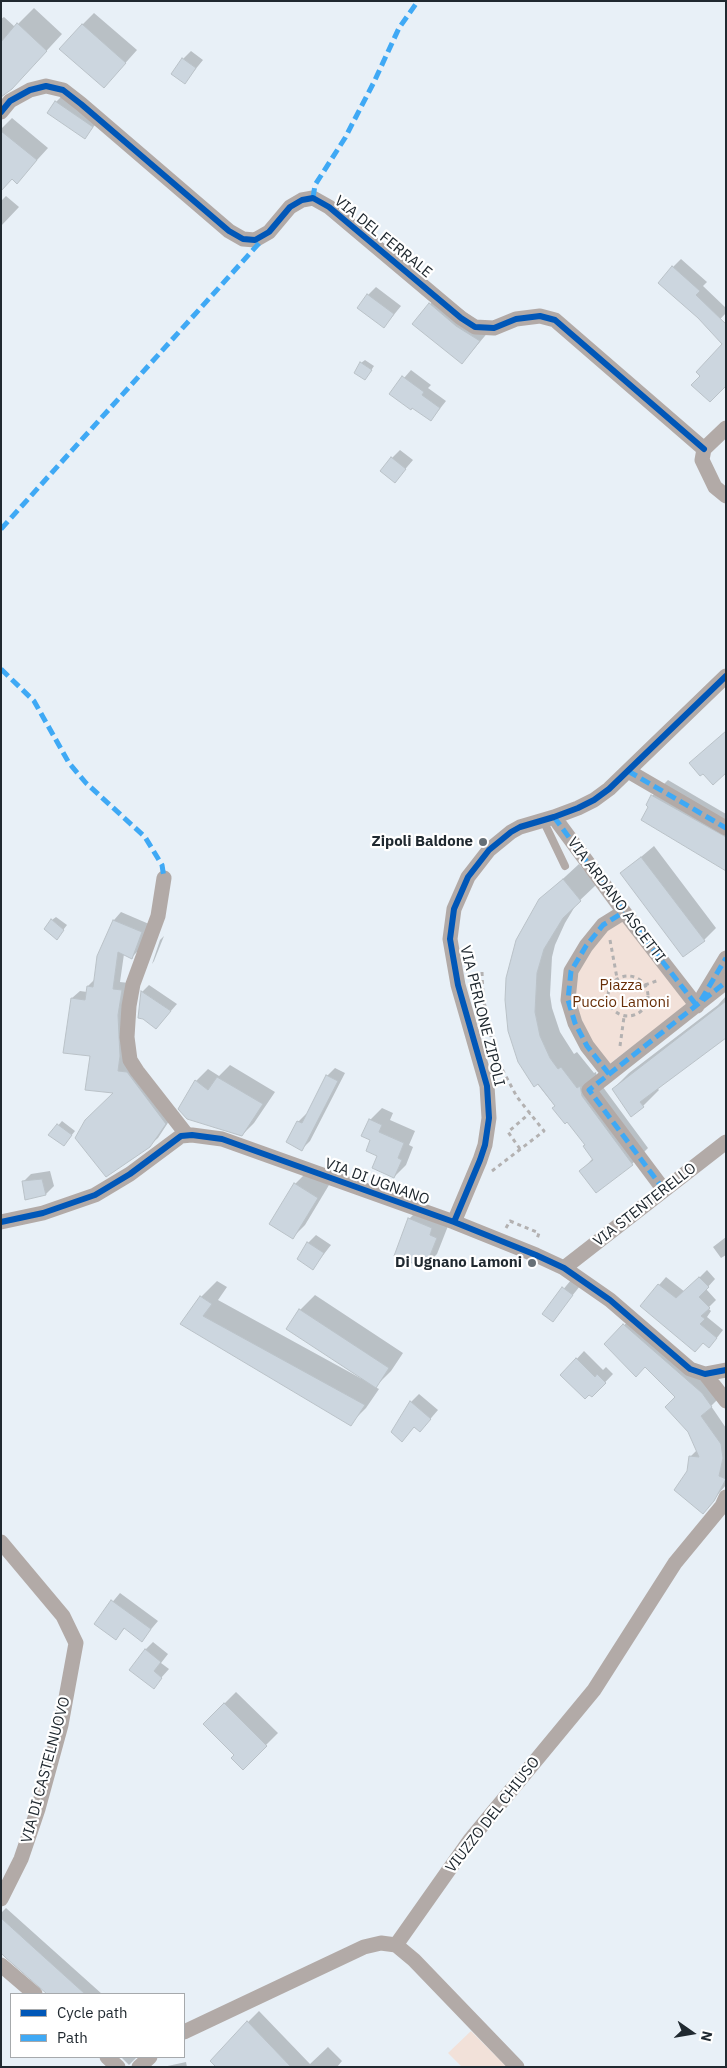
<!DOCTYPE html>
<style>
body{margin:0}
#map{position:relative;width:727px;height:2068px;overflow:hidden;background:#e8f0f7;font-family:"IBM Plex Sans",sans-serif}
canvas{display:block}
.frame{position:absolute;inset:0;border:2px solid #202930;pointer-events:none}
.legend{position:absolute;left:10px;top:1993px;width:175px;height:65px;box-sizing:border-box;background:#fff;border:1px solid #a6a9ac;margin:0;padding:6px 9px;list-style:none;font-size:15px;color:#202930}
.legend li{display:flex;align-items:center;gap:10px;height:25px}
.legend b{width:25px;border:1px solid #a6a9ac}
.north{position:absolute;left:667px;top:2008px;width:50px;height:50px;-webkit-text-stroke:4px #fff;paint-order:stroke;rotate:103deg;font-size:14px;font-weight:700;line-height:20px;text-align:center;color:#202930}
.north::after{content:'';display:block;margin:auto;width:18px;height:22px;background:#202930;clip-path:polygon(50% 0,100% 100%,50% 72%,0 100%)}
</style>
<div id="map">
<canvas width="727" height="2068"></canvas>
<div class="frame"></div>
<ul class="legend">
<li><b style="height:6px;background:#0057b8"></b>Cycle path</li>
<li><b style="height:6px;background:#3fa9f5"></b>Path</li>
</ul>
<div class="north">N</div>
</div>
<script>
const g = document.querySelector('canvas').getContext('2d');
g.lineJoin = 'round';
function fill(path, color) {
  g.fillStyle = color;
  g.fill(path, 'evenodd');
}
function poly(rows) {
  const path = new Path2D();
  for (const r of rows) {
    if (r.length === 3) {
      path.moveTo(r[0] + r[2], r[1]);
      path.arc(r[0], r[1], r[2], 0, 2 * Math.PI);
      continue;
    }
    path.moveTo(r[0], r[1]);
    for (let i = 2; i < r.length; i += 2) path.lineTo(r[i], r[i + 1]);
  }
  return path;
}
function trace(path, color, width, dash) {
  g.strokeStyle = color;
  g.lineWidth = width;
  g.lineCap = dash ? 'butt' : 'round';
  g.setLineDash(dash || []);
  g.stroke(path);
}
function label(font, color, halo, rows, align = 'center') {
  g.font = font + ' "IBM Plex Sans",sans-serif';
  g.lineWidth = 4.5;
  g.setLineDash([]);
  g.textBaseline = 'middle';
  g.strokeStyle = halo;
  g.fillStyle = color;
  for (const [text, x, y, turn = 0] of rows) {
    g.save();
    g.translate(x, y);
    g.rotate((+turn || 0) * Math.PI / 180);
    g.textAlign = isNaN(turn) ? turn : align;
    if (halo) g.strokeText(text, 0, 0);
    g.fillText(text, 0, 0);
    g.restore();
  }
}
fill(poly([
 [621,918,688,1004,608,1065,591,1043,574,1000,575,977,595,941],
 [471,2031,507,2067,462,2067,448,2053]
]), '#f2e1d9');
fill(poly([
 [34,8,62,34,27,72,1,91,1,19,4,17,15,27],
 [94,13,137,50,104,87,82,25],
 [191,51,203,60,185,82,183,59],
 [64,94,100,119,85,137,56,102],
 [12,118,48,148,17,182,12,178,1,183,1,129],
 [6,196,19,207,1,226,1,201],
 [681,259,707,282,703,286,726,308,726,313,710,330,673,267],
 [376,287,401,306,384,327,368,295],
 [441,294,490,330,462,363,430,304],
 [365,360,374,366,368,375,361,363],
 [411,370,431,385,428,388,446,401,431,420,391,393],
 [400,450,413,460,395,481,392,458],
 [668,780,726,814,726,869,650,806,652,796],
 [654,846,716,928,704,940,622,873],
 [579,864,596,885,577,903,565,923,555,945,552,957,550,995,552,1008,560,1032,574,1054,577,1052,594,1073,596,1072,597,1079,648,1148,632,1164,596,1191,581,1171,593,1158,586,1145,519,1061,540,900],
 [121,912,149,924,140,949,132,957,124,954,120,982,129,983,135,1065,173,1115,158,1138,149,1146,91,1055,72,998,80,991,87,992,88,986,96,978,99,957,114,920],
 [56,917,67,925,60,934,52,920],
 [164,936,154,961,152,964,160,940],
 [149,985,177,1004,156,1028,144,1018,139,1017,142,992],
 [726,996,726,1036,657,1088,659,1090,643,1106,613,1089,629,1073,718,1005],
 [230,1065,275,1092,254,1123,242,1135,196,1081,208,1069,219,1076],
 [335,1068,345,1073,310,1141,302,1149,298,1122,306,1114,307,1115,327,1076],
 [382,1108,393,1113,390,1120,415,1131,409,1145,413,1147,406,1165,394,1177,379,1156,372,1139,370,1120],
 [62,1121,75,1131,67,1141,50,1135],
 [50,1171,54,1186,46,1194,23,1182,31,1174],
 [307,1172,329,1185,305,1225,293,1237,295,1184],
 [421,1207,448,1226,437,1254,425,1266,409,1219],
 [316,1235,331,1245,313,1268,308,1243],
 [726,1237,726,1255,721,1258,713,1247],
 [707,1270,715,1279,706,1289,716,1300,708,1308,711,1311,707,1317,723,1330,716,1339,641,1306,666,1277,685,1292],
 [571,1280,580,1286,552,1321,543,1314],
 [217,1281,227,1287,218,1300,362,1379,363,1377,300,1310,315,1295,403,1353,391,1371,375,1387,379,1389,366,1408,350,1424,182,1324,201,1297],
 [634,1315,720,1397,711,1406,726,1428,726,1485,703,1512,688,1471,690,1457,697,1450,677,1396,645,1365,606,1344],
 [584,1351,603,1370,606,1367,613,1374,592,1396,562,1375],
 [419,1394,438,1410,420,1431,415,1426,402,1440,411,1402],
 [120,1593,158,1621,142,1640,125,1628,116,1638,95,1623],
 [153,1642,168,1654,161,1663,169,1669,153,1687,145,1650],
 [236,1692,278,1733,243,1768,235,1755,204,1724],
 [6,1908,102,1994,49,1994,1,1952,1,1913],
 [259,2011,310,2064,328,2047,342,2061,337,2067,217,2067,248,2022],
 [121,2057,137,2057,129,2065],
 [186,2062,187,2067,163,2067]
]), '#0003');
const building = poly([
 [17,23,47,51,12,89,1,97,1,42,17,23],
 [82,24,126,63,104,88,59,49,82,24],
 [182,58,196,68,185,84,171,74,182,58],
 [55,101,93,127,85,139,47,113,55,101],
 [1,131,37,160,17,184,12,179,1,191,1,131],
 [672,266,700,291,696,295,726,324,726,386,710,402,691,385,700,376,696,372,722,344,698,318,658,283,672,266],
 [367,294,394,314,384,328,357,308,367,294],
 [429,303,456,326,480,341,462,364,412,324,429,303],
 [360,362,372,370,365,380,354,373,360,362],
 [402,376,424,392,422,395,440,408,431,421,412,408,411,410,389,394,402,376],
 [391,457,406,469,395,483,380,471,391,457],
 [726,731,726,773,713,785,703,774,700,776,689,763,726,731],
 [651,795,726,837,726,871,641,820,648,807,646,805,651,795],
 [641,857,705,941,683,957,620,873,641,857],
 [563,879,581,901,563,918,544,949,537,973,535,1012,540,1036,550,1058,558,1069,561,1067,577,1088,580,1086,582,1096,633,1165,596,1193,579,1171,593,1160,583,1146,585,1145,567,1122,565,1124,552,1108,555,1106,538,1084,534,1087,518,1062,508,1031,505,1000,506,978,516,940,539,899,563,879],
 [51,919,64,930,57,940,44,929,51,919],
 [113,920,142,932,132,959,118,952,113,989,122,990,118,1015,120,1056,118,1071,127,1072,166,1124,150,1147,106,1177,75,1138,85,1120,113,1093,85,1090,90,1056,63,1053,71,998,85,1000,87,986,93,987,97,956,113,920],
 [141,991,171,1011,156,1029,143,1019,138,1018,141,991],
 [726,1001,726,1038,640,1102,644,1107,631,1117,612,1089,726,1001],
 [326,1075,338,1081,302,1151,286,1142,297,1121,302,1123,326,1075],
 [217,1077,263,1104,242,1136,187,1119,178,1109,195,1080,208,1090,217,1077],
 [369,1119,382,1125,379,1132,404,1143,398,1158,402,1160,394,1178,372,1168,377,1156,366,1151,370,1140,361,1136,369,1119],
 [57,1124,72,1135,64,1146,48,1135,57,1124],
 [42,1179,46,1195,25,1200,22,1181,42,1179],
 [294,1183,318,1198,293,1239,269,1224,294,1183],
 [408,1218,432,1228,430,1235,437,1238,425,1268,394,1256,408,1218],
 [307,1242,324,1253,313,1270,297,1259,307,1242],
 [699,1277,709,1287,699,1297,710,1308,701,1316,705,1319,700,1324,717,1338,709,1348,703,1343,695,1352,640,1306,658,1284,676,1298,699,1277],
 [562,1287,573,1295,553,1322,542,1314,562,1287],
 [200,1296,212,1304,203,1316,365,1405,351,1426,180,1324,200,1296],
 [299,1309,389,1368,376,1388,286,1329,299,1309],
 [623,1324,702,1393,712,1407,701,1416,721,1444,723,1458,719,1476,726,1479,714,1501,703,1514,674,1490,687,1471,689,1456,699,1457,688,1432,665,1407,675,1397,645,1367,636,1377,604,1344,623,1324],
 [576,1358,595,1377,597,1374,606,1383,592,1397,589,1395,585,1399,560,1375,576,1358],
 [410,1401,431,1419,420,1432,414,1427,402,1442,391,1432,410,1401],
 [111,1600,151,1629,142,1642,124,1628,116,1640,94,1624,111,1600],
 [145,1649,161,1662,154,1671,162,1678,154,1689,129,1670,145,1649],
 [224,1703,267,1746,243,1770,231,1758,234,1755,203,1724,224,1703],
 [1,1918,44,1957,85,1994,47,1994,6,1958,1,1953,1,1918],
 [247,2021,291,2067,216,2067,210,2061,247,2021]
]);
fill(building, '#ccd6df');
trace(building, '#bac2c8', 1);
trace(poly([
 [610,940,617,978],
 [482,972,483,996,491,1037],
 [628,996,20],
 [645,985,659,980],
 [583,1000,607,1000],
 [620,1046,624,1017],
 [520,1149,508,1132,530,1113],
 [492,1171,544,1131,517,1097,496,1058],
 [506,1228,510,1221,539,1233,537,1239]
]), '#b3b1b1', 3, [4, 4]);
trace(poly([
 [543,820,565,866]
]), '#b2aaa7', 8);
trace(poly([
 [1,112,10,101,30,90,46,86,63,90,81,104,229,231,243,239,255,240,269,232,290,207,302,200,313,198,329,207,461,318,475,327,494,328,516,319,540,316,555,320,704,449],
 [726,428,704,449,702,460,715,487,726,496],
 [628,771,726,828],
 [554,817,624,912,697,1006],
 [164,878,158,916,133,984,129,1006,127,1037,130,1060,137,1071,187,1135],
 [703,996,726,958],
 [609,1074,587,1046,575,1023,568,1000,571,971,586,946,603,925,624,912],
 [664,1190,589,1090,726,982],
 [1,1222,43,1213,95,1195,130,1174,181,1136,192,1135,222,1139,454,1222,536,1255,564,1268,610,1300,690,1369,705,1374,726,1370],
 [454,1222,480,1160,485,1145,489,1118,487,1086,458,985,450,939,454,909,468,877,489,850,511,832,520,827,554,817,578,808,594,800,609,789,726,676],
 [564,1268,726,1142],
 [705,1374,726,1401],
 [1,1542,63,1616,76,1643,61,1725,38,1809,21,1859,1,1899],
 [396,1945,470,1840,594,1690,675,1563,722,1506,726,1497],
 [396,1945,414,1960,517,2067],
 [1,1965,35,1994],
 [184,2032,364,1947,381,1943,396,1945],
 [107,2057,118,2067],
 [139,2067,150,2057]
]), '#b2aaa7', 15);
trace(poly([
 [313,198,315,185,345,138,374,82,399,28,418,1],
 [1,529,262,240],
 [1,669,34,701,69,763,86,783,145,837,162,865,164,878],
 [628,771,726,828],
 [554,817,624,912,697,1006],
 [701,1000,726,958],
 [609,1074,587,1046,575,1023,568,1000,571,971,586,946,603,925,624,912],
 [664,1190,589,1090,726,982]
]), '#3fa9f5', 5, [10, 5]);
trace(poly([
 [1,112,10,101,30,90,46,86,63,90,81,104,229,231,243,239,255,240,269,232,290,207,302,200,313,198,329,207,461,318,475,327,494,328,516,319,540,316,555,320,704,449],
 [1,1222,43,1213,95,1195,130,1174,181,1136,192,1135,222,1139,454,1222,536,1255,564,1268,610,1300,690,1369,705,1374,726,1370],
 [454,1222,480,1160,485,1145,489,1118,487,1086,458,985,450,939,454,909,468,877,489,850,511,832,520,827,554,817,578,808,594,800,609,789,726,676]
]), '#0057b8', 6);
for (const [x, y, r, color] of [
 [483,842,5,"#666f76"],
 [532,1263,5,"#666f76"]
]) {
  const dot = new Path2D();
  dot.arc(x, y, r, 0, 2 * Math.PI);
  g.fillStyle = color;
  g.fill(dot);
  trace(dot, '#fff', 2);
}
label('15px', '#202930', '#fff', [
 ["VIA DEL FERRALE",383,237,39],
 ["VIA ARDANO ASCETTI",616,900,53],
 ["VIA PERLONE ZIPOLI",482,1016,76],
 ["VIA DI UGNANO",377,1182,20],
 ["VIA STENTERELLO",645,1205,-38],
 ["VIA DI CASTELNUOVO",46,1770,-75],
 ["VIUZZO DEL CHIUSO",493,1815,-52]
]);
label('bold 15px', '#202930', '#fff', [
 ["Zipoli Baldone",473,842],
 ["Di Ugnano Lamoni",522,1263]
], 'right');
label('15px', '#672e07', '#fff', [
 ["Piazza",621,986],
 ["Puccio Lamoni",621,1003]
]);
</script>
